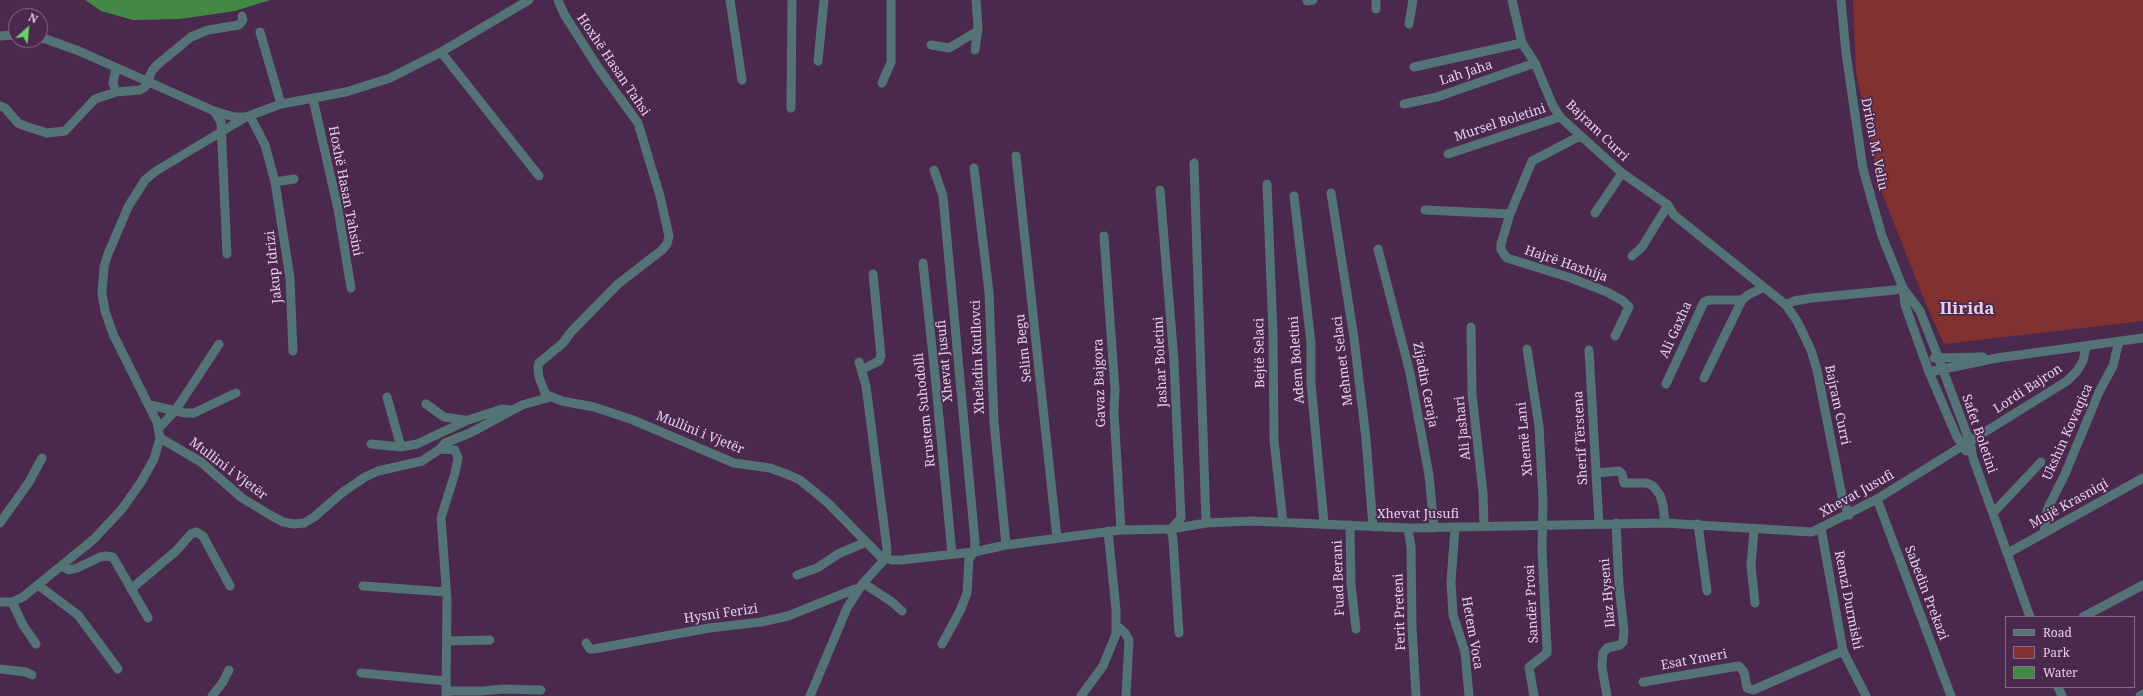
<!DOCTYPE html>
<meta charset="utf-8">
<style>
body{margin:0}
#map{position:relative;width:2143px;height:696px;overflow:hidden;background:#4b284e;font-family:"Noto Serif",serif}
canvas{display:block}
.legend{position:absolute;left:2005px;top:616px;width:130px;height:72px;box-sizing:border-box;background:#4b284e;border:1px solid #896b8b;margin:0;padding:5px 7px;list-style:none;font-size:12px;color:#e5cfe6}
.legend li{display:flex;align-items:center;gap:8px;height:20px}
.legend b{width:20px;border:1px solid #896b8b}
.north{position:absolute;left:8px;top:8px;width:40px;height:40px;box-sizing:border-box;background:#4b284e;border:1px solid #896b8b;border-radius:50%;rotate:27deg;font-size:11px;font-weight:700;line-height:16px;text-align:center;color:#e5cfe6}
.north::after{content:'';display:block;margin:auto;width:14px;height:18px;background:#65d467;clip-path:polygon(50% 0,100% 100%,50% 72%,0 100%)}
</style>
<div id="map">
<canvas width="2143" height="696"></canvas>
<ul class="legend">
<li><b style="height:5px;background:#547376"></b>Road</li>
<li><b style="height:11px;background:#813130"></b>Park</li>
<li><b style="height:11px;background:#448845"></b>Water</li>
</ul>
<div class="north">N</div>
</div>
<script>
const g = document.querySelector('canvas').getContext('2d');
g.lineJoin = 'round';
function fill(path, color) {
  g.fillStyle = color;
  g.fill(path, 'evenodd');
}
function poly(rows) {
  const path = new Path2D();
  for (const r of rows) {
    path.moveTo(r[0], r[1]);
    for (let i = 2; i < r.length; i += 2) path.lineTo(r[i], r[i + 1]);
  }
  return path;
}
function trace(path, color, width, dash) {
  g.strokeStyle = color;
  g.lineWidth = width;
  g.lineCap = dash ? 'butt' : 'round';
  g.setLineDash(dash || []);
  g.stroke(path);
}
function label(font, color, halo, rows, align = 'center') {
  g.font = font + ' "Noto Serif",serif';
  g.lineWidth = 3.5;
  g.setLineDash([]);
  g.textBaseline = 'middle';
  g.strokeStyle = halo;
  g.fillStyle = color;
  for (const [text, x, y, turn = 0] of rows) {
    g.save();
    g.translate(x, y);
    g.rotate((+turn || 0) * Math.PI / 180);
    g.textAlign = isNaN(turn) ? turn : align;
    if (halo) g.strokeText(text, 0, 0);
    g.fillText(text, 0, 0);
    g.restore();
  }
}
fill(poly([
 [1853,0,2143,0,2143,321,1944,344,1926,304,1880,188,1856,72]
]), '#813130');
fill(poly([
 [85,0,270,0,235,11,180,19,133,20,101,11]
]), '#448845');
trace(poly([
 [730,0,742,80],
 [1512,0,1522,43,1535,63,1553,106,1560,117,1622,173,1668,205,1674,215,1786,305,1797,321,1811,350,1817,370,1843,501,1849,515],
 [1841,0,1846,53,1863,169,1882,236,1903,288,1920,311,1938,357,1970,442,1973,458,2030,617],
 [1307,1,1313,0],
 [1376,9,1376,0],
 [1409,24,1413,0],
 [260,32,281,104],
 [0,36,16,35],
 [40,37,79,51,214,111,234,117,246,117],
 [931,45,949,48,976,32],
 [975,50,978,28,976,0],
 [441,52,539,176],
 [818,61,824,0],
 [1414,67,1522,43],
 [882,83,891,62,891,0],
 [116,92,113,83,116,68],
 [313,99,338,209,351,288],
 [1404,104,1437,97,1535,63],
 [0,106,5,108,18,123,25,126,47,133,65,131,95,99,116,92,140,90,145,87,152,71,157,65,191,37,208,30,239,25,243,20,242,16],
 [791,108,792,0],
 [214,111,221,122,227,254],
 [250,116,265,145,275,182,290,278,293,351],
 [1580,136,1532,161,1510,214,1501,244,1501,250,1507,258,1571,278,1607,292,1623,301,1629,307,1615,336],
 [1448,154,1560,117],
 [1016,156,1057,538],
 [1194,163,1206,523],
 [974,168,989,292,994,422,1006,545],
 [934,170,943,196,975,542,974,552,969,559,967,593,960,611,942,644],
 [275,182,294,179],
 [1267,184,1273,333,1274,440,1283,522],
 [1160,190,1174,361,1181,518,1171,529,1173,539,1179,633],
 [1331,193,1354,338,1366,439,1373,527],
 [1294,196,1311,343,1311,384,1324,523],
 [1425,210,1510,214],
 [1595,213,1622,173],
 [1104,236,1115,390,1114,412,1121,530],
 [1378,249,1410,373,1429,475,1434,528],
 [1632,256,1642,247,1668,205],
 [923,263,935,375,952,554],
 [1903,289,1905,305,1929,372,1956,435,1966,451],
 [1786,305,1794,301,1812,298,1895,290,1903,288],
 [1471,327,1472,394,1483,493,1484,525],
 [1527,349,1539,426,1543,501,1542,550,1547,648,1547,653,1529,667,1534,696],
 [1589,350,1599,524],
 [1934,358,1983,357],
 [859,362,866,386,887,549,886,558],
 [863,369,879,361,881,356,873,274],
 [1929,372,1997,358,2143,338],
 [1704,378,1742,300],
 [1666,384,1704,302,1709,300,1742,300,1748,295,1762,288],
 [547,395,562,401,594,407,633,420,734,463,770,468,789,475,800,480,828,503,880,556,892,560,901,560,974,552,1006,545,1121,530,1171,529,1206,523,1252,521,1408,528,1665,523,1812,532,1877,499,2067,381,2077,371,2083,361,2086,347],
 [387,397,401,447],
 [426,404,444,417,464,420],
 [150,405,185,413,194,413,236,393],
 [159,428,175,411,219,344],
 [160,438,201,462,242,498,270,515,283,522,294,524,304,523,314,517,343,492,365,477,378,471,422,461,440,449,445,443,470,433,522,405,547,398,539,377,538,367,539,363,563,343,571,332,618,284,662,250,667,244,669,236,660,196,638,123,599,69,564,14,558,0],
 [371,444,401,447,417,444,468,420,502,409,511,410],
 [440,449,455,450,458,458,455,473,441,518,447,599,446,696],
 [1596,473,1619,471,1622,474,1624,483,1647,483,1653,486,1660,495,1663,505,1665,523],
 [1877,499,1951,696],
 [1993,513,2041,462],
 [0,523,29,482,42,458],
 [1698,524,1707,591],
 [1350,525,1351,585,1356,629],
 [1455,527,1451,582,1453,615,1465,652,1469,696],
 [1408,528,1411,547,1412,627,1416,696],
 [1821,528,1843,651,1866,696],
 [1754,530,1751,565,1755,603],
 [2044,533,2047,510,2065,474,2099,392,2113,366,2119,341],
 [2008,553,2143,478],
 [61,566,69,570,77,568,100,557,106,556,113,557,148,618],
 [797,575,817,568,838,554,866,542],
 [863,583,892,602,902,611],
 [38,585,78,615,118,669],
 [363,586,446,592],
 [131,589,176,551,191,534,196,532,203,536,230,586],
 [0,602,12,602,23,597,94,539,122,509,141,482,154,459,160,438,157,422,113,334,105,311,102,294,104,267,108,254,128,207,145,180,156,171,246,117,281,104,346,92,390,78,441,52,529,0],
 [12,602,23,625,36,644],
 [2083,617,2143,585],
 [1117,626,1125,633,1129,640,1126,696],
 [447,641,490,640],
 [586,643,590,649,594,649,709,628,761,622,788,616,855,589,858,590],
 [0,669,26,672,32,675],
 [361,673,446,681],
 [1643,682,1739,666,1744,672,1747,688,1753,690,1843,651],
 [2058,687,2062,696],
 [446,691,482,691,504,689,541,690],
 [212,696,223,682,229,670],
 [810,696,847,608,863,583,886,558],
 [1081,696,1103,666,1116,634,1116,610,1108,531],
 [1607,696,1602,667,1603,653,1607,648,1620,645,1623,642,1624,631,1619,585,1616,523],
 [2140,696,2143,694]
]), '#547376', 9);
label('13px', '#e5cfe6', '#4b284e', [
 ["Hoxhë Hasan Tahsi",613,65,56],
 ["Lah Jaha",1466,73,-18],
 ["Mursel Boletini",1500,123,-18],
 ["Bajram Curri",1597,131,44],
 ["Driton M. Veliu",1874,144,79],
 ["Hoxhë Hasan Tahsini",345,191,79],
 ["Hajrë Haxhija",1566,264,19],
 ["Jakup Idrizi",274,267,-96],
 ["Ali Gaxha",1676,330,-66],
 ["Selim Begu",1024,348,-96],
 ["Bejtë Selaci",1260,353,-91],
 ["Xheladin Kutllovci",978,357,-92],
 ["Adem Boletini",1297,360,-94],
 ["Xhevat Jusufi",945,361,-95],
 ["Mehmet Selaci",1343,361,-97],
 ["Jashar Boletini",1161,362,-93],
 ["Gavaz Bajgora",1100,383,-92],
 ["Zijadin Ceraja",1425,385,79],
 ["Lordi Bajron",2028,389,-33],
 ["Bajram Curri",1837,405,78],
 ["Rrustem Suhodolli",925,410,-96],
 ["Ali Jashari",1463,428,-96],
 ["Ukshin Kovaqica",2068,432,-66],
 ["Mullini i Vjetër",700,433,22],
 ["Safet Boletini",1979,434,71],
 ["Sherif Tërstena",1581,438,-93],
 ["Xhemë Lani",1525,439,-95],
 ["Mullini i Vjetër",228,469,37],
 ["Xhevat Jusufi",1857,494,-29],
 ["Mujë Krasniqi",2069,504,-29],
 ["Xhevat Jusufi",1418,514],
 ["Fuad Berani",1339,578,-92],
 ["Ilaz Hyseni",1608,593,-95],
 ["Sabedin Prekazi",1926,593,69],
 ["Remzi Durmishi",1848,600,79],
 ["Sandër Prosi",1532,604,-93],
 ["Ferit Preteni",1400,612,-92],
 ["Hysni Ferizi",721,614,-8],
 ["Hetem Voca",1472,633,80],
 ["Esat Ymeri",1694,660,-10]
]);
label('bold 17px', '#e5cfe6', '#4b284e', [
 ["Ilirida",1967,309]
]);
</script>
